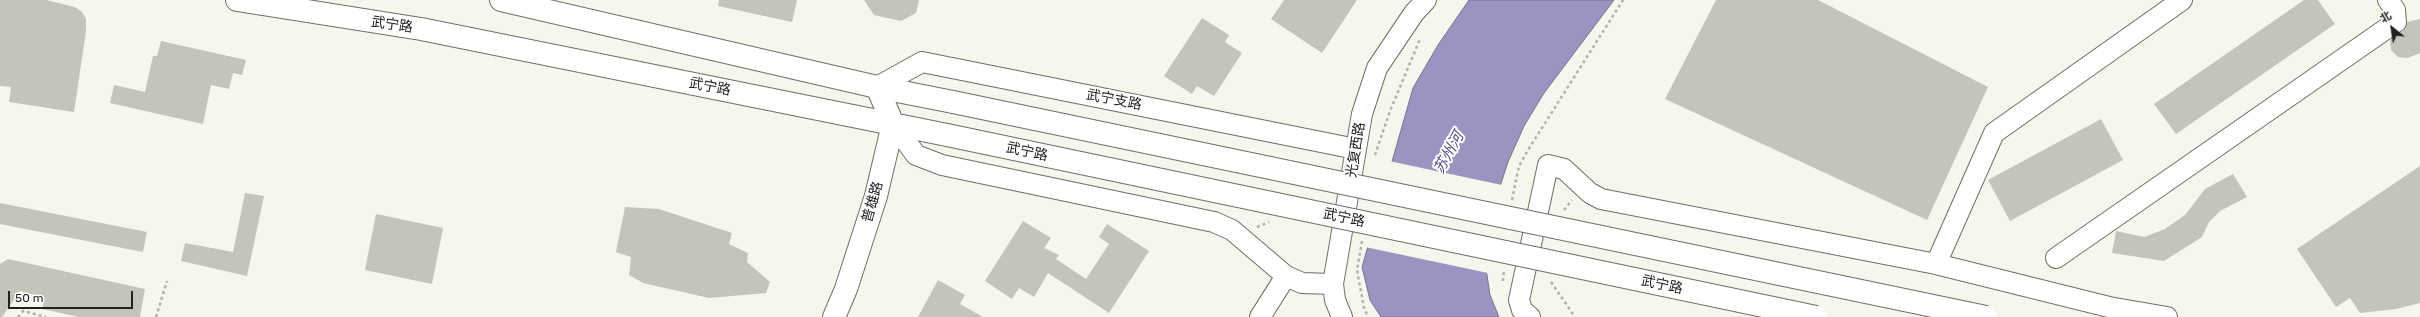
<!DOCTYPE html>
<meta charset="utf-8">
<style>
body{margin:0}
#map{position:relative;width:2420px;height:317px;overflow:hidden;background:#f6f6ec;font-family:Rubik,"Noto Sans SC",sans-serif}
canvas{display:block}
.north{position:absolute;left:2372px;top:8px;width:40px;height:40px;-webkit-text-stroke:3px #fff;paint-order:stroke;rotate:330deg;font-size:11px;font-weight:700;line-height:16px;text-align:center;color:#21211e}
.north::after{content:'';display:block;margin:auto;width:14px;height:18px;background:#21211e;clip-path:polygon(50% 0,100% 100%,50% 72%,0 100%)}
.scale{position:absolute;left:8px;top:291px;width:125px;height:18px;box-sizing:border-box;border:2px solid #21211e;border-top:0;padding-left:5px;font-size:12px;line-height:14px;white-space:nowrap;color:#21211e;-webkit-text-stroke:3px #fff;paint-order:stroke}
</style>
<div id="map">
<canvas width="2420" height="317"></canvas>
<div class="north">北</div>
<div class="scale">50 m</div>
</div>
<script>
const g = document.querySelector('canvas').getContext('2d');
g.lineJoin = 'round';
function fill(path, color) {
  g.fillStyle = color;
  g.fill(path, 'evenodd');
}
function poly(rows) {
  const path = new Path2D();
  for (const r of rows) {
    path.moveTo(r[0], r[1]);
    for (let i = 2; i < r.length; i += 2) path.lineTo(r[i], r[i + 1]);
  }
  return path;
}
function trace(path, color, width, dash) {
  g.strokeStyle = color;
  g.lineWidth = width;
  g.lineCap = dash ? 'butt' : 'round';
  g.setLineDash(dash || []);
  g.stroke(path);
}
function label(font, color, halo, rows, align = 'center') {
  g.font = font + ' Rubik,"Noto Sans SC",sans-serif';
  g.lineWidth = 4;
  g.setLineDash([]);
  g.textBaseline = 'middle';
  g.strokeStyle = halo;
  g.fillStyle = color;
  for (const [text, x, y, turn = 0] of rows) {
    g.save();
    g.translate(x, y);
    g.rotate((+turn || 0) * Math.PI / 180);
    g.textAlign = isNaN(turn) ? turn : align;
    if (halo) g.strokeText(text, 0, 0);
    g.fillText(text, 0, 0);
    g.restore();
  }
}
const water = poly([
 [1469,0,1614,0,1544,93,1524,126,1508,162,1490,217,1485,262,1490,295,1499,317,1381,317,1370,300,1362,267,1413,88,1438,45,1469,0]
]);
fill(water, '#9b94c0');
trace(water, '#76728f', 1);
fill(poly([
 [1389,161,1502,185,1492,217,1488,243,1488,273,1365,247]
]), '#f6f6ec');
fill(poly([
 [0,0,46,0,75,7,82,12,86,19,86,31,74,112,9,102,11,87,0,86],
 [719,0,797,0,792,22,718,6],
 [864,0,919,0,916,13,901,21,874,15],
 [1284,0,1357,0,1322,53,1271,19],
 [1716,0,1818,0,1988,87,1927,220,1665,99],
 [2304,0,2318,0,2335,24,2176,134,2154,104],
 [1202,18,1229,35,1225,42,1242,53,1214,96,1197,86,1192,94,1164,76],
 [2420,19,2420,53,2408,58,2398,57,2391,50,2390,40,2403,31,2407,22],
 [161,41,246,60,242,75,233,73,229,89,211,85,203,124,110,103,114,85,145,92,153,56,157,56],
 [2101,119,2123,160,2010,221,1988,180],
 [2420,166,2420,303,2396,309,2360,313,2350,298,2336,307,2297,249],
 [2233,174,2247,197,2220,211,2209,222,2202,237,2164,261,2112,253,2116,231,2144,237,2165,229,2185,215,2205,189],
 [245,193,264,196,247,276,181,261,185,243,233,252],
 [0,203,147,232,143,252,0,224],
 [625,207,659,209,732,233,729,244,748,253,747,262,770,282,766,293,709,298,643,283,629,275,631,257,616,252],
 [376,214,443,228,432,284,365,270],
 [1023,221,1051,238,1044,248,1059,255,1056,259,1086,279,1109,244,1099,237,1107,224,1149,251,1109,313,1048,273,1034,297,1019,288,1012,299,985,281],
 [8,259,145,289,140,317,79,317,42,309,45,298,20,291,2,317,0,317,0,264],
 [938,280,965,295,960,304,983,317,918,317]
]), '#c3c4ba');
const minor = poly([
 [877,87,922,62,1356,149],
 [893,124,916,155,942,165,1214,222,1232,230,1286,276,1302,283,1333,284],
 [2056,258,2396,22,2395,10,2388,0],
 [1936,264,1994,133,2182,0],
 [1260,317,1286,276],
 [1342,317,1335,300,1333,284,1362,114,1377,68,1414,13,1426,0],
 [1530,317,1522,310,1519,300,1548,165,1564,169,1590,193,1601,199,1936,264,2109,307,2167,317]
]);
const major = poly([
 [237,0,421,29,947,135],
 [501,0,877,87,953,102],
 [834,317,846,289,876,196,893,124,877,87]
]);
trace(minor, '#6f6f66', 22);
trace(major, '#6f6f66', 24);
trace(poly([
 [1375,155,1390,111,1420,39],
 [1512,200,1519,166,1528,150,1623,0],
 [1564,210,1572,200],
 [1257,227,1269,222],
 [1362,241,1357,270,1364,308,1368,317],
 [1503,281,1504,270],
 [1551,282,1575,317],
 [18,317,23,311,46,317],
 [156,317,167,281]
]), '#b2b2aa', 2.5, [3, 3]);
trace(minor, '#fff', 20);
trace(major, '#fff', 22);
const majorBridge = poly([
 [953,102,1986,317],
 [947,135,1816,317]
]);
trace(majorBridge, '#6f6f66', 24, []);
trace(majorBridge, '#fff', 22);
label('14px', '#21211e', '#fff', [
 ["武宁路",392,25,8],
 ["武宁路",710,87,11],
 ["武宁支路",1114,100,11],
 ["光复西路",1356,150,-81],
 ["武宁路",1027,152,12],
 ["普雄路",873,202,-74],
 ["武宁路",1344,218,12],
 ["武宁路",1662,285,12]
]);
label('italic 15px', '#544882', '#fff', [
 ["苏州河",1449,153,-61]
]);
</script>
